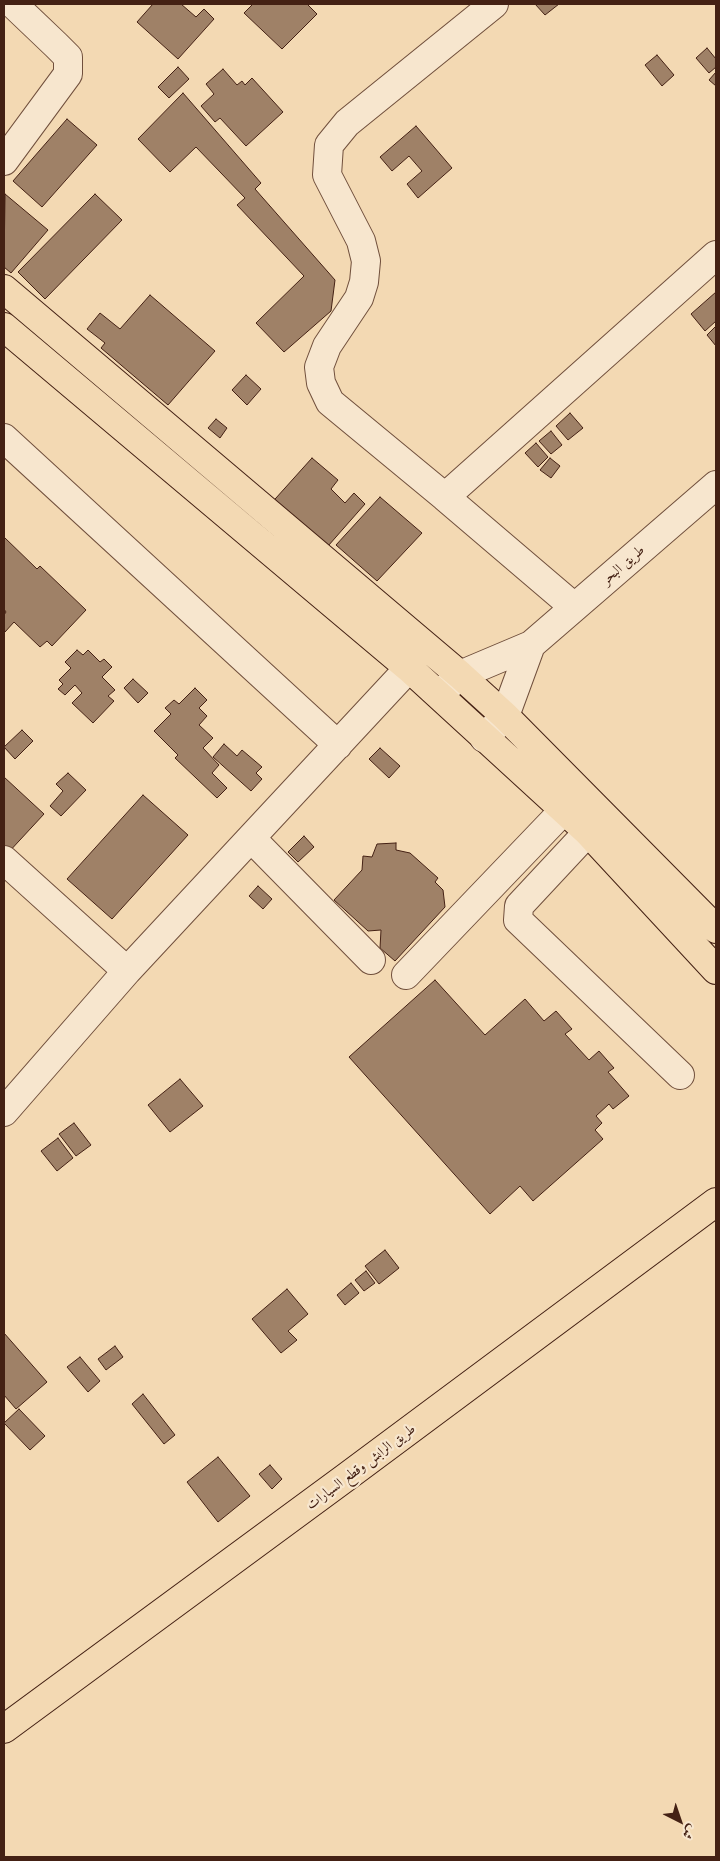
<!DOCTYPE html>
<meta charset="utf-8">
<style>
body{margin:0}
#map{position:relative;width:720px;height:1861px;overflow:hidden;background:#f3d9b3;font-family:"Libre Caslon Text",Amiri,serif}
canvas{display:block}
.frame{position:absolute;inset:0;border:5px solid #442114;pointer-events:none}
.north{position:absolute;left:655px;top:1796px;width:50px;height:50px;-webkit-text-stroke:4px #f7e6ce;paint-order:stroke;rotate:139deg;font-size:14px;font-weight:700;line-height:20px;text-align:center;color:#442114}
.north::after{content:'';display:block;margin:auto;width:18px;height:22px;background:#442114;clip-path:polygon(50% 0,100% 100%,50% 72%,0 100%)}
</style>
<div id="map">
<canvas width="720" height="1861"></canvas>
<div class="frame"></div>
<div class="north">ش</div>
</div>
<script>
const g = document.querySelector('canvas').getContext('2d');
g.lineJoin = 'round';
function fill(path, color) {
  g.fillStyle = color;
  g.fill(path, 'evenodd');
}
function poly(rows) {
  const path = new Path2D();
  for (const r of rows) {
    path.moveTo(r[0], r[1]);
    for (let i = 2; i < r.length; i += 2) path.lineTo(r[i], r[i + 1]);
  }
  return path;
}
function trace(path, color, width, dash) {
  g.strokeStyle = color;
  g.lineWidth = width;
  g.lineCap = dash ? 'butt' : 'round';
  g.setLineDash(dash || []);
  g.stroke(path);
}
function label(font, color, halo, rows, align = 'center') {
  g.font = font + ' "Libre Caslon Text",Amiri,serif';
  g.lineWidth = 4.5;
  g.setLineDash([]);
  g.textBaseline = 'middle';
  g.strokeStyle = halo;
  g.fillStyle = color;
  for (const [text, x, y, turn = 0] of rows) {
    g.save();
    g.translate(x, y);
    g.rotate((+turn || 0) * Math.PI / 180);
    g.textAlign = isNaN(turn) ? turn : align;
    if (halo) g.strokeText(text, 0, 0);
    g.fillText(text, 0, 0);
    g.restore();
  }
}
const building = poly([
 [153,4,181,4,196,17,204,9,214,19,178,59,137,22,153,4],
 [253,4,307,4,317,14,282,49,244,13,253,4],
 [535,4,559,4,545,15,535,4],
 [707,48,716,59,716,67,709,73,696,58,707,48],
 [657,55,674,75,662,86,645,65,657,55],
 [178,67,189,79,169,98,158,87,178,67],
 [223,69,237,85,242,81,245,85,252,78,283,112,246,146,220,118,215,122,201,106,214,94,206,84,223,69],
 [716,72,716,86,709,80,716,72],
 [183,93,261,183,255,189,335,280,331,311,284,352,256,323,304,276,237,205,245,198,196,147,170,172,138,139,183,93],
 [67,119,97,145,42,207,13,181,67,119],
 [416,126,452,168,418,198,407,184,422,171,409,156,392,171,380,157,416,126],
 [5,194,48,230,11,273,4,267,5,194],
 [95,194,122,220,45,299,18,272,95,194],
 [716,292,716,321,705,331,691,314,716,292],
 [150,295,215,351,168,405,101,348,105,343,87,329,100,313,120,329,150,295],
 [716,326,716,346,707,335,716,326],
 [246,375,261,389,247,405,232,390,246,375],
 [570,413,583,428,568,440,556,426,570,413],
 [216,419,227,428,220,438,208,428,216,419],
 [551,431,562,445,551,454,539,441,551,431],
 [536,443,548,457,538,467,525,453,536,443],
 [312,458,338,480,331,489,345,503,354,493,365,504,321,554,267,508,312,458],
 [550,458,560,466,551,478,540,470,550,458],
 [380,497,422,533,377,581,336,545,380,497],
 [4,537,37,569,40,566,86,610,52,646,47,641,40,647,14,622,5,632,4,631,4,615,6,612,4,609,4,537],
 [77,650,83,655,88,650,100,662,104,659,112,667,102,677,115,690,108,696,114,701,93,723,72,703,82,693,75,685,65,695,58,689,63,684,59,680,71,668,65,662,77,650],
 [133,679,148,693,138,703,124,688,133,679],
 [195,688,207,700,199,708,207,716,199,725,213,738,203,748,219,765,212,773,227,788,217,798,175,758,178,755,154,731,171,714,165,708,174,700,179,704,195,688],
 [22,730,33,741,15,759,4,747,22,730],
 [224,744,237,756,242,750,262,767,256,773,262,779,251,791,213,757,224,744],
 [380,748,400,766,389,778,369,759,380,748],
 [68,773,86,790,61,816,50,806,63,791,56,784,68,773],
 [4,777,44,814,7,854,4,852,4,777],
 [143,795,188,835,112,919,67,879,143,795],
 [304,836,314,847,298,862,288,852,304,836],
 [396,843,396,850,410,853,438,878,435,882,443,890,445,907,395,961,380,948,381,930,368,931,334,900,362,870,363,856,372,857,377,844,396,843],
 [258,886,272,899,263,909,249,896,258,886],
 [435,980,485,1035,525,999,544,1021,556,1011,572,1029,565,1034,589,1060,599,1051,614,1068,608,1072,629,1096,613,1109,609,1104,596,1116,602,1123,595,1130,603,1139,533,1201,520,1186,490,1214,349,1057,435,980],
 [180,1079,203,1106,170,1132,148,1105,180,1079],
 [74,1123,91,1145,76,1156,59,1134,74,1123],
 [58,1138,73,1158,57,1171,41,1151,58,1138],
 [385,1250,399,1268,379,1284,365,1266,385,1250],
 [366,1271,375,1283,364,1291,355,1280,366,1271],
 [351,1283,359,1293,345,1305,337,1295,351,1283],
 [287,1289,308,1314,288,1331,297,1340,281,1353,252,1319,287,1289],
 [4,1333,47,1382,16,1409,4,1395,4,1333],
 [115,1346,123,1357,106,1370,98,1359,115,1346],
 [80,1357,100,1381,88,1392,67,1367,80,1357],
 [143,1394,175,1435,164,1444,132,1404,143,1394],
 [19,1409,45,1436,30,1450,4,1423,19,1409],
 [218,1457,250,1496,218,1522,187,1482,218,1457],
 [270,1465,282,1479,272,1489,259,1474,270,1465]
]);
fill(building, '#9f8167');
trace(building, '#442114', 1);
const minor = poly([
 [4,161,68,74,68,57,56,45,13,4],
 [4,438,338,745],
 [445,497,330,402,321,383,319,367,327,346,359,298,364,282,366,261,361,241,327,175,329,145,347,123,494,4],
 [574,607,445,497,716,255],
 [444,690,460,675,531,645,716,485],
 [484,738,505,716,531,645],
 [588,832,519,906,518,920,680,1075],
 [251,838,371,960],
 [4,860,127,971,409,668],
 [406,975,564,810],
 [4,1112,127,971]
]);
const major = poly([
 [4,289,460,675,505,716,716,929],
 [4,327,409,668,588,832,716,970],
 [4,1729,345,1478,716,1202]
]);
trace(minor, '#704f3c', 30);
trace(major, '#442114', 30);
trace(minor, '#f7e6ce', 28);
trace(major, '#f3d9b3', 28);
label('14px', '#442114', '#f7e6ce', [
 ["طريق البحر",623,565,-41],
 ["طريق الرابش وقطع السيارات",361,1467,-37]
]);
</script>
